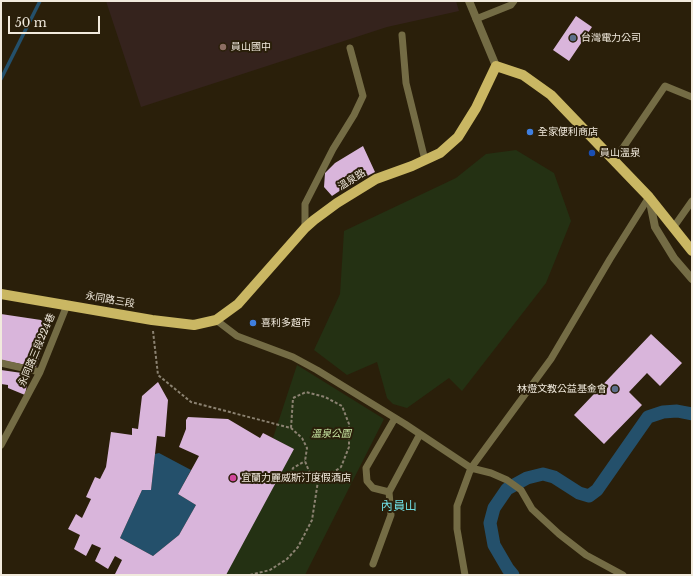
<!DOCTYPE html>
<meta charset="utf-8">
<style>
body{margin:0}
#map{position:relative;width:693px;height:576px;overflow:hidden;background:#2a1f0a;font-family:"Libre Baskerville",serif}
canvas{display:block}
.frame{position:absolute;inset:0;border:2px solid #f1eadd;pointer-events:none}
.scale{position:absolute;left:8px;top:16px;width:92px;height:18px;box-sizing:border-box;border:2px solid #f1eadd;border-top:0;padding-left:5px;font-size:12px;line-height:14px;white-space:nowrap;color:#f1eadd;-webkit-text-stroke:3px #2a1f0a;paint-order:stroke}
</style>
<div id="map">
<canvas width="693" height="576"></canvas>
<div class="frame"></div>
<div class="scale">50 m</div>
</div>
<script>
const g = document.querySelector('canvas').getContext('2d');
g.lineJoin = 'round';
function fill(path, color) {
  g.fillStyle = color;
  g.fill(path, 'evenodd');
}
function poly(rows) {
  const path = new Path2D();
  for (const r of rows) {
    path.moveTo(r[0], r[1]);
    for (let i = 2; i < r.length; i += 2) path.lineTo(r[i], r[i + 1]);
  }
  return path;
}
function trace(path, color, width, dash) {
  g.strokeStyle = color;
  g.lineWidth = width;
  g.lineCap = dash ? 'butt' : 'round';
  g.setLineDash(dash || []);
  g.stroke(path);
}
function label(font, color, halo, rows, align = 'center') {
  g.font = font + ' "Libre Baskerville","Noto Sans TC",serif';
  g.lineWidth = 4;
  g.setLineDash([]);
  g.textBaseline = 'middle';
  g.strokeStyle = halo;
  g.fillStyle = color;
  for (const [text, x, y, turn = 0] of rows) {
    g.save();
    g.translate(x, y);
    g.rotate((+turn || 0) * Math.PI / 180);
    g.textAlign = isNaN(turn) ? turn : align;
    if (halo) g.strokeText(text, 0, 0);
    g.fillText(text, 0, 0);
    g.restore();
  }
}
fill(poly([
 [106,1,456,1,459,11,387,27,141,107]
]), '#35231d');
fill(poly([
 [516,150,554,173,571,221,546,283,462,391,449,378,407,408,393,404,387,398,377,362,347,375,314,350,340,294,344,231,456,178,486,154],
 [297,365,384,419,305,575,220,575,294,449,273,438]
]), '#243113');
fill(poly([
 [159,453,191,470,178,494,196,505,179,535,153,556,120,538,142,490,151,490,155,454]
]), '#24506b');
trace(poly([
 [1,79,40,1]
]), '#24506b', 3.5);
trace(poly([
 [513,575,508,569,494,545,490,523,494,508,507,489,527,478,543,474,554,477,579,493,589,496,597,490,648,417,663,412,677,411,692,414]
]), '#24506b', 13);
fill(poly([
 [576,16,592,27,569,61,553,50],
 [363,146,375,172,344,188,332,196,324,187,325,173,335,163],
 [1,314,41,320,48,328,36,367,1,360],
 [651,334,682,363,660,386,647,373,629,392,642,405,604,444,574,415],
 [1,370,29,374,25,395,8,388,8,385,1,384],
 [158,382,168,400,165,437,157,436,151,490,142,490,120,538,153,556,179,535,196,505,178,494,199,456,179,447,186,429,186,420,188,417,228,419,260,438,263,433,294,449,226,575,118,575,115,574,122,560,115,556,108,569,95,561,101,548,92,544,86,556,74,549,80,535,68,529,76,514,82,518,91,499,86,497,95,477,100,479,106,467,111,432,132,435,132,428,138,429,142,396]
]), '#d9b5db');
trace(poly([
 [153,331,158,375,191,402,291,428,302,438,307,448,305,461,310,474,318,481,328,476,341,467,349,447,349,424,342,406,325,397,306,392,293,398,291,428],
 [289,479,293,468,305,461],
 [250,575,270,570,287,559,298,547,312,520,318,481]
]), '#8b8271', 2, [3, 2]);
trace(poly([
 [476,19,511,5,514,1],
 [402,35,406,83,425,160],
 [614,161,665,86,692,97],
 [305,228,305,204,333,149,354,115,363,96,350,48],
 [673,228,692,201],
 [216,320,237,336,293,357,317,370,405,424,471,468,491,473,507,480,521,490,532,509,559,534,586,555,623,575],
 [1,363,40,372],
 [1,445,40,372,67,305],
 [389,492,373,488,367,481,366,468,395,418],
 [373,564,391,515,389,492,420,434],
 [465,575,457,529,457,506,471,468,551,359,610,259,649,197]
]), '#746c45', 7);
trace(poly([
 [469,1,496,66]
]), '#746c45', 8);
trace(poly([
 [649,197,655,227,674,258,692,279]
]), '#746c45', 8);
trace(poly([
 [1,294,152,320,194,325,216,320,238,304,305,228,314,220,337,203,376,179,412,166,440,153,458,137,476,108,496,66,523,75,551,95,649,197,692,251]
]), '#cab763', 10);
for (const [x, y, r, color] of [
 [573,38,4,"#5c6f8a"],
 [223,47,4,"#8d6e63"],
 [530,132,4,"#3f7fe0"],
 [592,153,4,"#1a4fb4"],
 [253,323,4,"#3f7fe0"],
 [615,389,4,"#5c6f8a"],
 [233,478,4,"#d1479c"]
]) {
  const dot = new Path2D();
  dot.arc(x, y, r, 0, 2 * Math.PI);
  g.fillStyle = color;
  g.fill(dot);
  trace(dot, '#2a1f0a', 1.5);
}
label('10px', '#f1eadd', '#2a1f0a', [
 ["台灣電力公司",581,38],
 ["員山國中",231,47],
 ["全家便利商店",538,132],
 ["員山溫泉",600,153],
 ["喜利多超市",261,323],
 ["林燈文教公益基金會",607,389,"right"],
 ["宜蘭力麗威斯汀度假酒店",241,478]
], 'left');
label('10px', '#f1eadd', '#2a1f0a', [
 ["溫泉路",352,180,-32],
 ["永同路三段",110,300,10],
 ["永同路三段224巷",37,350,-67]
]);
label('italic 10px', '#c9e8a4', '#2a1f0a', [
 ["溫泉公園",331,434]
]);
label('12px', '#6fdce0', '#2a1f0a', [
 ["內員山",399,507]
]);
</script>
